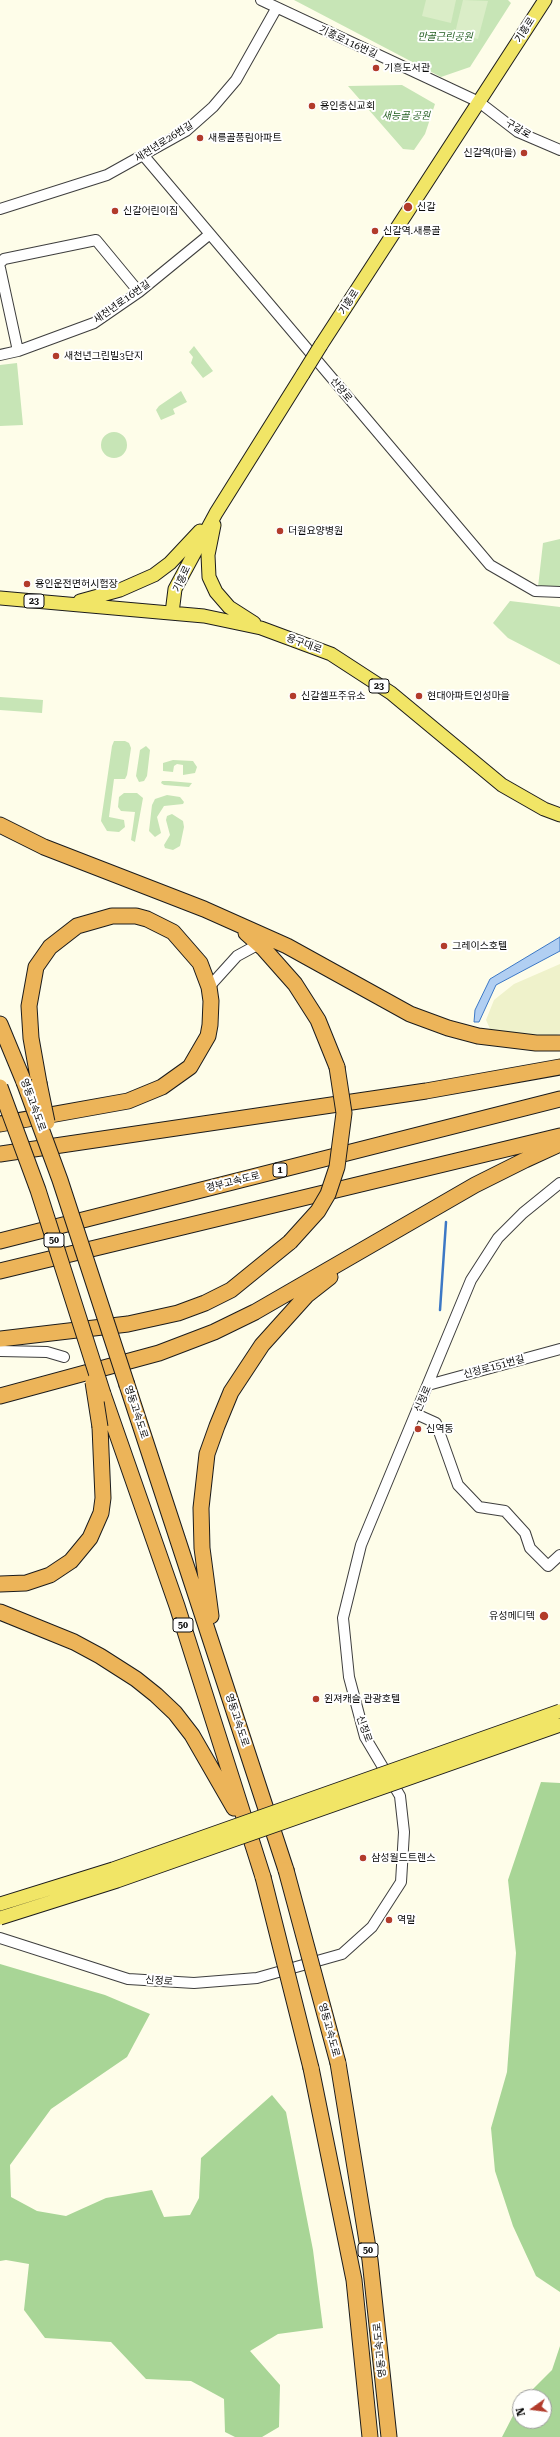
<!DOCTYPE html>
<meta charset="utf-8">
<style>
body{margin:0}
#map{position:relative;width:560px;height:2437px;overflow:hidden;background:#fefde9;font-family:"Roboto Serif",serif}
canvas{display:block}
.north{position:absolute;left:512px;top:2389px;width:40px;height:40px;box-sizing:border-box;background:#fff;border:1px solid #9d9d9d;border-radius:50%;rotate:256deg;font-size:11px;font-weight:700;line-height:16px;text-align:center;color:#0b0b0b}
.north::after{content:'';display:block;margin:auto;width:14px;height:18px;background:#b23b2b;clip-path:polygon(50% 0,100% 100%,50% 72%,0 100%)}
</style>
<div id="map">
<canvas width="560" height="2437"></canvas>
<div class="north">N</div>
</div>
<script>
const g = document.querySelector('canvas').getContext('2d');
g.lineJoin = 'round';
function fill(path, color) {
  g.fillStyle = color;
  g.fill(path, 'evenodd');
}
function poly(rows) {
  const path = new Path2D();
  for (const r of rows) {
    if (r.length === 3) {
      path.moveTo(r[0] + r[2], r[1]);
      path.arc(r[0], r[1], r[2], 0, 2 * Math.PI);
      continue;
    }
    path.moveTo(r[0], r[1]);
    for (let i = 2; i < r.length; i += 2) path.lineTo(r[i], r[i + 1]);
  }
  return path;
}
function trace(path, color, width, dash) {
  g.strokeStyle = color;
  g.lineWidth = width;
  g.lineCap = dash ? 'butt' : 'round';
  g.setLineDash(dash || []);
  g.stroke(path);
}
function label(font, color, halo, rows, align = 'center') {
  g.font = font + ' "Roboto Serif","Noto Sans KR",serif';
  g.lineWidth = 4;
  g.setLineDash([]);
  g.textBaseline = 'middle';
  g.strokeStyle = halo;
  g.fillStyle = color;
  for (const [text, x, y, turn = 0] of rows) {
    g.save();
    g.translate(x, y);
    g.rotate((+turn || 0) * Math.PI / 180);
    g.textAlign = isNaN(turn) ? turn : align;
    if (halo) g.strokeText(text, 0, 0);
    g.fillText(text, 0, 0);
    g.restore();
  }
}
fill(poly([
 [560,964,560,1034,540,1039,491,1031,486,1020,494,1000,514,984]
]), '#eff2cb');
fill(poly([
 [294,0,508,0,511,3,470,67,441,77],
 [402,85,435,104,425,134,414,150,403,149,348,86],
 [194,346,213,371,203,378,191,363,193,357,189,352],
 [17,363,23,425,0,426,0,365],
 [181,391,187,402,173,409,175,414,161,420,156,410,159,406],
 [114,445,13],
 [560,539,560,588,538,587,543,543],
 [510,601,560,607,560,665,508,638,493,623],
 [0,697,43,700,42,713,0,710],
 [114,741,125,741,129,743,131,748,127,775,125,779,114,779,109,817,124,820,125,827,119,832,107,831,101,821,112,746],
 [146,746,150,750,147,776,144,781,139,782,136,776,140,750],
 [173,760,193,761,197,767,195,773,183,775,183,765,177,764,174,766,173,772,163,771,163,763],
 [162,781,169,781,192,783,189,787,164,785,161,783],
 [124,793,137,793,143,798,135,842,131,840,135,812,121,811,118,807,119,797],
 [167,795,180,797,184,802,183,804,164,806,157,817,161,833,155,837,149,831,152,805,155,799],
 [172,814,183,821,184,827,180,846,173,850,165,848,164,845,170,835,166,820,167,816]
]), '#c7e5b6');
fill(poly([
 [541,1782,560,1783,560,2292,536,2276,513,2226,495,2171,491,2128,507,2072,516,1953,508,1880],
 [0,1964,105,1995,150,2014,127,2057,51,2109,10,2165,11,2197,37,2211,66,2216,106,2198,152,2190,164,2217,190,2215,199,2198,201,2158,272,2095,286,2112,313,2250,323,2328,278,2334,250,2351,280,2385,279,2427,262,2437,235,2437,225,2432,224,2399,191,2381,146,2379,111,2342,45,2338,24,2310,29,2264,6,2260,0,2261],
 [560,2346,560,2437,502,2437,520,2402,520,2421,544,2421,544,2397,525,2397,552,2370]
]), '#a8d596');
fill(poly([
 [426,0,456,0,451,23,422,16],
 [463,0,488,1,478,39,455,33]
]), '#daedc7');
const water = poly([
 [560,937,560,951,496,985,479,1022,474,1022,475,1010,490,979,560,937]
]);
fill(water, '#b1cff2');
trace(water, '#3c78c5', 1);
trace(poly([
 [440,1310,446,1222]
]), '#3c78c5', 2.5);
const minor = poly([
 [261,0,479,102,518,132,560,150],
 [144,156,490,565,535,591,560,592],
 [0,209,107,175,186,131,213,107,236,80,276,9],
 [0,263,4,259,96,240,139,292],
 [0,268,18,351],
 [0,355,18,351,94,323,139,292,210,234],
 [209,987,237,956,259,944],
 [0,1351,47,1352,64,1357],
 [428,1385,560,1349],
 [416,1414,436,1423,458,1485,479,1507,505,1511,525,1533,530,1548,548,1566,560,1555],
 [0,1938,128,1979,194,1983,257,1978,342,1954,372,1927,401,1882,404,1832,400,1796,365,1737,349,1677,343,1618,361,1545,471,1280,498,1238,523,1213,560,1183]
]);
const major = poly([
 [321,345,545,0],
 [214,525,208,555,209,577,216,592,229,607,254,623],
 [0,598,204,616,261,628,331,654,391,693,502,785,544,809,560,815],
 [80,601,120,590,154,575,170,563,200,531],
 [172,613,175,589,216,513,303,374]
]);
const highway = poly([
 [0,825,44,847,204,909,287,946,410,1014,448,1028,478,1036,536,1043,560,1043],
 [246,933,264,949,295,984,318,1020,337,1067],
 [0,1024,24,1082],
 [0,1124,128,1101,162,1087,190,1067,208,1036,210,1025,211,1001,209,987,200,963,173,932,147,919,136,916,112,916,77,926,50,947,36,967,29,1006,31,1038,39,1083],
 [0,1154,426,1091,560,1067],
 [0,1241,560,1099],
 [0,1271,560,1136],
 [0,1339,128,1324,178,1313,205,1303,231,1290,290,1242],
 [127,1385,286,1870],
 [103,1394,177,1606,263,1877],
 [0,1396,159,1353,214,1332,255,1312,475,1185,525,1160,560,1144],
 [0,1584,26,1583,50,1575,71,1561,90,1538,101,1513,103,1498,100,1427],
 [0,1612,74,1642,100,1656,136,1679,156,1695,175,1713,192,1735,234,1808],
 [211,1616,202,1548,201,1508,207,1454,217,1426,231,1392,262,1345,307,1295,330,1277],
 [338,2063,370,2260,389,2437],
 [311,2068,354,2280,370,2437]
]);
trace(minor, '#3e3e3e', 12);
trace(major, '#1c1c1c', 15);
trace(highway, '#1c1c1c', 17);
trace(minor, '#fff', 10);
trace(major, '#f1e566', 13);
trace(highway, '#ecb459', 15);
const majorBridge = poly([
 [303,374,321,345],
 [0,1904,113,1869,560,1711],
 [0,1918,117,1881,560,1725]
]);
const highwayBridge = poly([
 [24,1082,60,1180,127,1385],
 [39,1083,47,1122],
 [0,1087,38,1190,103,1394],
 [290,1242,318,1211,328,1194,337,1167,344,1113,337,1067],
 [93,1382,100,1427],
 [286,1870,338,2063],
 [263,1877,311,2068]
]);
trace(majorBridge, '#1c1c1c', 15, []);
trace(highwayBridge, '#1c1c1c', 17, []);
trace(majorBridge, '#f1e566', 13);
trace(highwayBridge, '#ecb459', 15);
for (const [x, y, r, color] of [
 [376,68,4,"#b23b2b"],
 [312,106,4,"#b23b2b"],
 [200,138,4,"#b23b2b"],
 [524,153,4,"#b23b2b"],
 [408,207,5,"#b23b2b"],
 [115,211,4,"#b23b2b"],
 [375,231,4,"#b23b2b"],
 [56,356,4,"#b23b2b"],
 [280,531,4,"#b23b2b"],
 [27,584,4,"#b23b2b"],
 [293,696,4,"#b23b2b"],
 [419,696,4,"#b23b2b"],
 [444,946,4,"#b23b2b"],
 [418,1429,4,"#b23b2b"],
 [544,1616,5,"#b23b2b"],
 [316,1699,4,"#b23b2b"],
 [363,1858,4,"#b23b2b"],
 [389,1920,4,"#b23b2b"]
]) {
  const dot = new Path2D();
  dot.arc(x, y, r, 0, 2 * Math.PI);
  g.fillStyle = color;
  g.fill(dot);
  trace(dot, '#fff', 1.5);
}
for (const [x, y, w] of [
 [34,601,20],
 [379,686,20],
 [280,1170,14],
 [54,1240,20],
 [183,1625,20],
 [368,2250,20]
]) {
  const box = new Path2D();
  box.roundRect(x - w / 2, y - 7, w, 14, 3);
  g.fillStyle = '#fff';
  g.fill(box);
  trace(box, '#0b0b0b', 1);
}
label('bold 9px', '#0b0b0b', null, [
 ["23",34,601],
 ["23",379,686],
 ["1",280,1170],
 ["50",54,1240],
 ["50",183,1625],
 ["50",368,2250]
]);
label('10px', '#0b0b0b', '#fff', [
 ["기흥로",525,30,-57],
 ["기흥로116번길",348,42,25],
 ["구갈로",518,129,31],
 ["새천년로26번길",164,142,-32],
 ["새천년로16번길",122,302,-35],
 ["기흥로",349,302,-57],
 ["산양로",341,390,50],
 ["기흥로",182,579,-65],
 ["용구대로",304,644,20],
 ["영동고속도로",33,1105,70],
 ["경부고속도로",233,1182,-14],
 ["신정로151번길",494,1367,-15],
 ["신정로",423,1399,-67],
 ["영동고속도로",136,1412,72],
 ["영동고속도로",237,1720,72],
 ["신정로",364,1729,70],
 ["신정로",159,1981,4],
 ["영동고속도로",329,2030,75],
 ["영동고속도로",380,2350,-96]
]);
label('italic 10px', '#225d20', '#fff', [
 ["만골근린공원",445,37],
 ["새능골 공원",406,116]
]);
label('10px', '#0b0b0b', '#fff', [
 ["기흥도서관",384,68],
 ["용인충신교회",320,106],
 ["새릉골풍림아파트",208,138],
 ["신갈역(마을)",516,153,"right"],
 ["신갈",417,207],
 ["신갈어린이집",123,211],
 ["신갈역.새릉골",383,231],
 ["새천년그린빌3단지",64,356],
 ["더원요양병원",288,531],
 ["용인운전면허시험장",35,584],
 ["신갈셀프주유소",301,696],
 ["현대아파트인성마을",427,696],
 ["그레이스호텔",452,946],
 ["신역동",426,1429],
 ["유성메디텍",535,1616,"right"],
 ["윈져캐슬 관광호텔",324,1699],
 ["삼성월드트렌스",371,1858],
 ["역말",397,1920]
], 'left');
</script>
